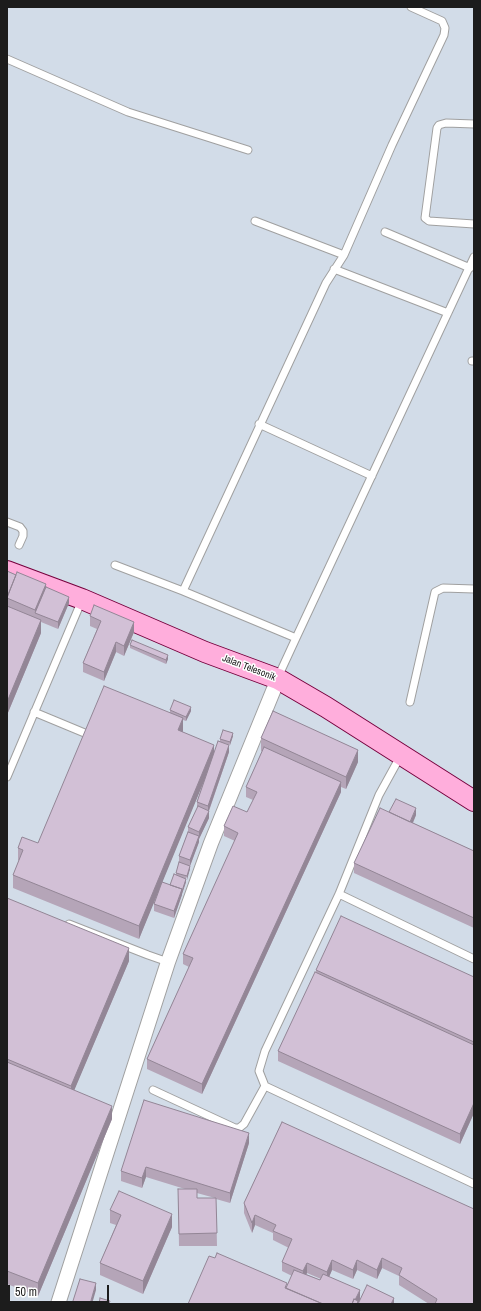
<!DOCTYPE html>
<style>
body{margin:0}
#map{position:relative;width:481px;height:1311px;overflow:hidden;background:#efe0ee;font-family:"Archivo Narrow",sans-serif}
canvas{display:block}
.frame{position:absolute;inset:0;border:8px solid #1c1c1c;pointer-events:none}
.scale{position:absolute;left:8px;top:1285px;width:101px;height:18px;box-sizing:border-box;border:2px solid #1c1c1c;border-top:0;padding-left:5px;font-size:12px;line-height:14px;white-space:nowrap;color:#1c1c1c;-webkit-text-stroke:3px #fff;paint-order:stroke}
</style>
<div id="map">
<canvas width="481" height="1311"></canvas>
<div class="frame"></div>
<div class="scale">50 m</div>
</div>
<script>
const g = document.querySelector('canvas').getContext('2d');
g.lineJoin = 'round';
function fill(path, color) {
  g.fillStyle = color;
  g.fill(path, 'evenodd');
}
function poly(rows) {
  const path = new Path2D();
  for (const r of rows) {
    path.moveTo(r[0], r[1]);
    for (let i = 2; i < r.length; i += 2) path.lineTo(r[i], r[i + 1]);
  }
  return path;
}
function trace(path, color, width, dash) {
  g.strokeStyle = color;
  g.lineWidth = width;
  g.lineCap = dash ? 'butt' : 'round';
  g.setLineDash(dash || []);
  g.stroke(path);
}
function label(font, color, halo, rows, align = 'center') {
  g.font = font + ' "Archivo Narrow",sans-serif';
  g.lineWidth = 3;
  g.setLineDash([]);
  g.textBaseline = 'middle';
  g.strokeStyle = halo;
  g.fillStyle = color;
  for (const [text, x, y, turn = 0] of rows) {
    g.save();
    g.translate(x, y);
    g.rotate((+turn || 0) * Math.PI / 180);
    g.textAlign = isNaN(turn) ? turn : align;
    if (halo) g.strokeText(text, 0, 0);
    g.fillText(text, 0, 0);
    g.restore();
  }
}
fill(poly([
 [7,7,474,7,474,1304,7,1304]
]), '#d2dce8');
const lane = poly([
 [7,59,128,112,248,150],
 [474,124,446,123,439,125,437,128,425,218,429,221,474,224],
 [385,232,470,268],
 [344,255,392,145,444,35,445,28,442,21,411,7],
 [334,269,448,313],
 [472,361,474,361],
 [259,424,372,476],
 [7,522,20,527,23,531,23,536,19,545],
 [115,565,183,591,296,638],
 [183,591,326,283,344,255,255,221],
 [278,677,296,638,474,257],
 [410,702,435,592,443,588,474,589],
 [34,712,87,734],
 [401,755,379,795,339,894,265,1051,259,1071,265,1086,474,1184],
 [7,777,82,600],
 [339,894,474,959],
 [69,924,148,955,168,962],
 [153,1090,235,1128,239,1128,244,1124,265,1086]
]);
const street = poly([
 [58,1304,168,962,211,843,278,679]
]);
const secondary = poly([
 [7,571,82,599,205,652,278,679,326,707,474,801]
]);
trace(lane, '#a0a0a0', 9);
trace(street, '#a0a0a0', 16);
trace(secondary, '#76003d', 22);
trace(lane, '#fff', 7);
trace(street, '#fff', 14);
trace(secondary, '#ffaedc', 20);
fill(poly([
 [7,571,46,587,69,603,58,629,41,622,41,633,7,715],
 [90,616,134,632,124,656,116,652,104,681,83,672,83,663,97,629,90,626],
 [130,645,168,659,166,664,130,648],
 [170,710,191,711,186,721,183,720,183,732,214,753,220,742,220,739,233,736,230,745,224,743,229,752,209,811,209,818,199,839,199,842,190,866,190,869,186,879,186,882,174,918,154,911,154,904,158,891,139,939,13,888,13,875,19,861,18,860,18,848,38,843,170,713],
 [204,780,197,802,197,809,188,827,188,832,179,856,179,863,176,873,176,875,170,885,162,882],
 [261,738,358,762,346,789,341,787,341,792,202,1094,147,1069,147,1059,189,967,183,964,183,954,235,841,224,836,224,826,247,812,253,800,246,797,246,787,262,751,261,751],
 [389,812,416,815,413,823,474,851,474,928,354,873,354,863],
 [7,898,129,961,74,1090,112,1119,38,1296,7,1284],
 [316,970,474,977,474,1113,460,1144,278,1061,278,1051,316,973],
 [282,1122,474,1304,429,1304,399,1285,399,1276,382,1268,377,1279,357,1270,353,1279,332,1270,329,1277,360,1300,358,1303,188,1304,215,1258,287,1286,292,1276,282,1271,282,1262,289,1248,273,1240,273,1233,255,1225,252,1233,244,1213,244,1203],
 [307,1273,321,1279,320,1280,306,1274],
 [249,1143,230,1203,216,1199,217,1246,179,1246,178,1189,185,1189,146,1177,142,1188,121,1181,121,1171],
 [197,1193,215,1198,197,1198],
 [110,1210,172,1227,143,1294,100,1275,100,1263,116,1225,110,1223]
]), '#b5a5b8');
fill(poly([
 [46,584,46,594,35,613,35,610],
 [69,597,69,603,58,629,58,622],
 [41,620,41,633,7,715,7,702],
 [134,622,134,632,124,656,124,646],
 [116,642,116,652,104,681,104,672],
 [168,655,168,659,166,664,166,660],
 [191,707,191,711,186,721,186,717],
 [183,718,183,731,178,743,178,730],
 [233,733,233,736,230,745,230,742],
 [214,745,214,757,139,939,139,926],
 [229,745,229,752,208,813,208,806],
 [358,750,358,762,346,789,346,777],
 [341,782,341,792,202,1094,202,1084],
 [416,808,416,815,410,829,410,823],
 [209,811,209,818,199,839,199,832],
 [199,836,199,842,190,866,190,869,187,880,187,876,190,866,190,860],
 [186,879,186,882,182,894,182,891],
 [182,889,182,895,174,918,174,911],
 [129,948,129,961,71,1098,71,1086],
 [474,1103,474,1113,460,1144,460,1134],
 [112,1106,112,1119,38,1296,38,1283],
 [249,1133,249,1143,230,1203,230,1193],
 [146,1167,146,1177,142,1188,142,1178],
 [172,1214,172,1227,143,1294,143,1281],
 [255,1215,255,1225,252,1233,252,1223],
 [382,1258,382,1268,377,1279,377,1270],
 [332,1260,332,1270,327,1282,327,1272],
 [357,1260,357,1270,353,1279,353,1270],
 [307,1263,307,1273,303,1281,303,1271],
 [96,1283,96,1290,92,1304,90,1304],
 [360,1290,360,1300,358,1304,353,1304],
 [394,1298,394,1304,391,1304]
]), '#938696');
const building = poly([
 [7,571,16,575,7,597,7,571],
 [17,572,46,584,35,610,7,598,17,572],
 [46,587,69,597,58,622,35,613,46,587],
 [94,605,134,622,124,646,116,642,104,672,83,663,101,621,90,616,94,605],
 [7,606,41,620,7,702,7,606],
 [132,640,168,655,166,660,130,645,132,640],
 [104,686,183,718,178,730,214,745,139,926,13,875,23,850,18,848,22,837,38,843,104,686],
 [174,700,191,707,186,717,170,710,174,700],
 [273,711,358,750,346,777,261,738,273,711],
 [223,730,233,733,230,742,220,739,223,730],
 [218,741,229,745,208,806,197,802,218,741],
 [264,747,341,782,202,1084,147,1059,193,958,183,954,238,833,224,826,233,806,247,812,257,792,246,787,264,747],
 [396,799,416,808,410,822,389,812,396,799],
 [198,806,209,811,199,832,188,827,198,806],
 [380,808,474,851,474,918,354,863,380,808],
 [188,832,199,836,190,860,179,856,188,832],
 [179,862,190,866,187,876,176,873,179,862],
 [174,874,186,879,182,891,182,889,170,885,174,874],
 [162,882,182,889,174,911,154,904,162,882],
 [7,898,129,948,71,1086,7,1059,7,898],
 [341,916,474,977,474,1042,316,970,341,916],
 [315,972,474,1045,474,1103,460,1134,278,1051,315,972],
 [7,1062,112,1106,38,1283,7,1271,7,1062],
 [144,1100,249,1133,230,1193,146,1167,142,1178,121,1171,144,1100],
 [282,1122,474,1209,474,1304,435,1304,437,1299,399,1275,402,1268,382,1258,377,1270,357,1260,353,1270,332,1260,327,1272,307,1263,303,1271,282,1262,292,1239,273,1231,276,1225,255,1215,252,1223,244,1203,282,1122],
 [178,1189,197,1189,197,1198,216,1198,217,1233,179,1234,178,1189],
 [119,1191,172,1214,143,1281,100,1263,121,1215,110,1210,119,1191],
 [217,1253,287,1283,285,1288,323,1304,188,1304,209,1256,215,1258,217,1253],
 [294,1270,320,1280,323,1274,360,1290,355,1300,354,1299,352,1304,323,1304,286,1288,294,1270],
 [80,1279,96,1283,90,1304,72,1304,80,1279],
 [367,1285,394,1298,391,1304,358,1304,367,1285],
 [100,1298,110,1301,109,1304,99,1304,100,1298],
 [354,1299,358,1301,357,1304,352,1304,354,1299]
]);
fill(building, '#d2c0d6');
trace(building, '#938696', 1);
label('10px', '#1c1c1c', '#fff', [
 ["Jalan Telesonik",249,668,21]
]);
</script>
